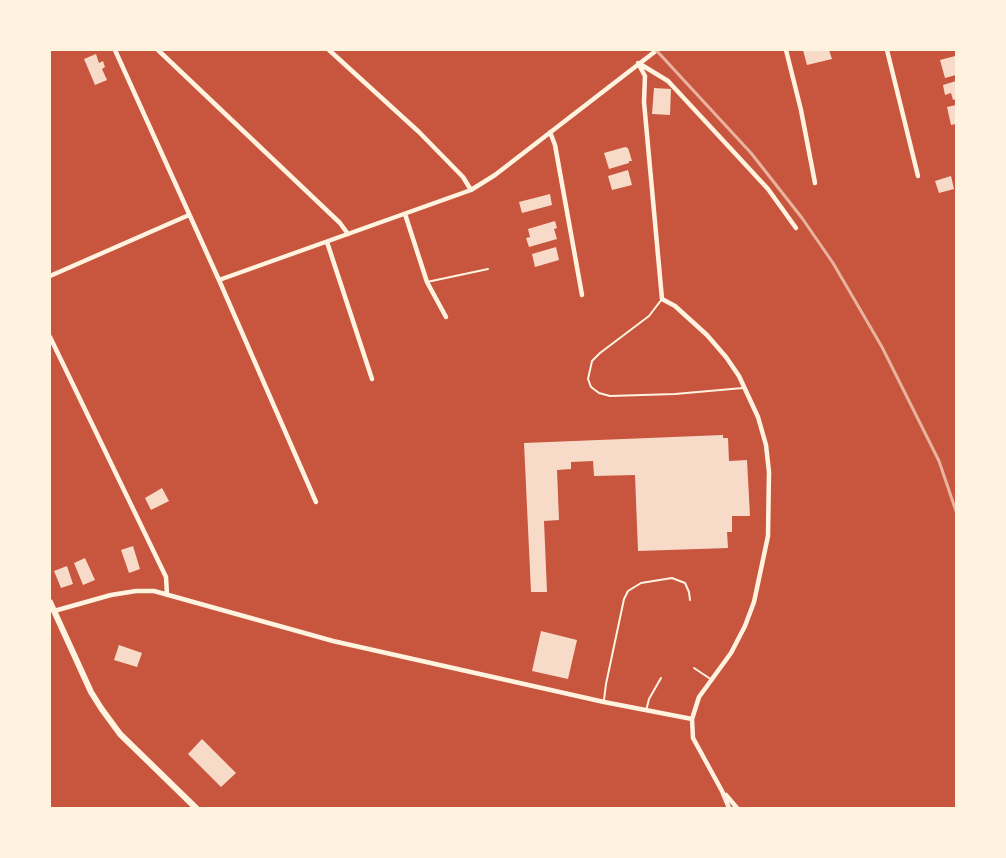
<!DOCTYPE html>
<style>
body{margin:0}
#map{position:relative;width:1006px;height:858px;overflow:hidden;background:#c8553d;font-family:"Crimson Pro",serif}
canvas{display:block}
.frame{position:absolute;inset:0;border:51px solid #fff3e0;pointer-events:none}
</style>
<div id="map">
<canvas width="1006" height="858"></canvas>
<div class="frame"></div>
</div>
<script>
const g = document.querySelector('canvas').getContext('2d');
g.lineJoin = 'round';
function fill(path, color) {
  g.fillStyle = color;
  g.fill(path, 'evenodd');
}
function poly(rows) {
  const path = new Path2D();
  for (const r of rows) {
    path.moveTo(r[0], r[1]);
    for (let i = 2; i < r.length; i += 2) path.lineTo(r[i], r[i + 1]);
  }
  return path;
}
function trace(path, color, width, dash) {
  g.strokeStyle = color;
  g.lineWidth = width;
  g.lineCap = dash ? 'butt' : 'round';
  g.setLineDash(dash || []);
  g.stroke(path);
}
fill(poly([
 [803,50,829,50,832,59,807,65],
 [96,54,99,63,103,61,105,67,102,69,107,80,95,85,84,59],
 [955,56,956,75,945,78,940,60],
 [956,81,956,99,953,100,951,93,945,95,943,85],
 [654,88,671,89,670,115,652,114],
 [956,105,956,124,951,125,947,107],
 [625,147,628,148,632,161,629,161,629,163,609,169,604,153],
 [628,170,632,185,612,190,608,176],
 [951,176,954,189,939,193,935,181],
 [550,194,552,205,522,213,519,202],
 [555,221,557,228,554,229,557,239,529,247,526,238,530,237,528,229],
 [556,247,559,260,535,267,532,254],
 [723,435,723,438,728,438,729,461,747,460,750,516,732,516,732,532,727,532,728,548,638,551,635,475,594,476,593,461,571,462,571,469,557,470,559,520,544,521,547,592,531,592,524,443],
 [162,488,169,501,151,510,145,498],
 [133,546,140,569,129,573,121,550],
 [85,558,95,580,83,585,74,563],
 [67,566,73,584,61,588,54,571],
 [541,631,577,640,568,679,532,671],
 [119,645,142,653,137,667,114,660],
 [202,739,236,773,221,787,188,754]
]), '#f7dbc8');
trace(poly([
 [427,282,488,269],
 [662,299,649,316,600,353,592,361,588,379,591,387,599,393,610,396,675,394,743,388],
 [694,668,712,680],
 [604,700,606,684,624,599,628,591,641,583,672,578,685,583,689,592,690,600],
 [646,711,649,699,661,678]
]), '#fff3e0', 2);
trace(poly([
 [115,50,219,280,316,502],
 [158,50,340,223,348,234],
 [329,50,419,132,463,177,471,190],
 [786,50,801,110,815,183],
 [887,50,918,176],
 [638,63,645,76,644,102,662,299,675,306,707,335,726,357,739,376,758,417,766,445,769,472,768,536,754,602,745,626,731,653,699,697,692,719,693,738,722,791,729,808],
 [640,64,668,81,768,189,796,228],
 [550,132,555,145,582,295],
 [405,214,427,282,446,317],
 [327,242,372,379],
 [50,276,189,215],
 [219,280,471,190,495,175,657,50],
 [50,337,166,577,167,595],
 [54,611,111,595,136,591,154,591,333,641,604,702,692,719],
 [726,795,737,808]
]), '#fff3e0', 4.5);
trace(poly([
 [50,602,91,692,101,708,120,734,196,808]
]), '#fff3e0', 6);
trace(poly([
 [656,50,751,153,802,218,833,263,882,347,939,461,956,511]
]), '#e9b49f', 3);
</script>
